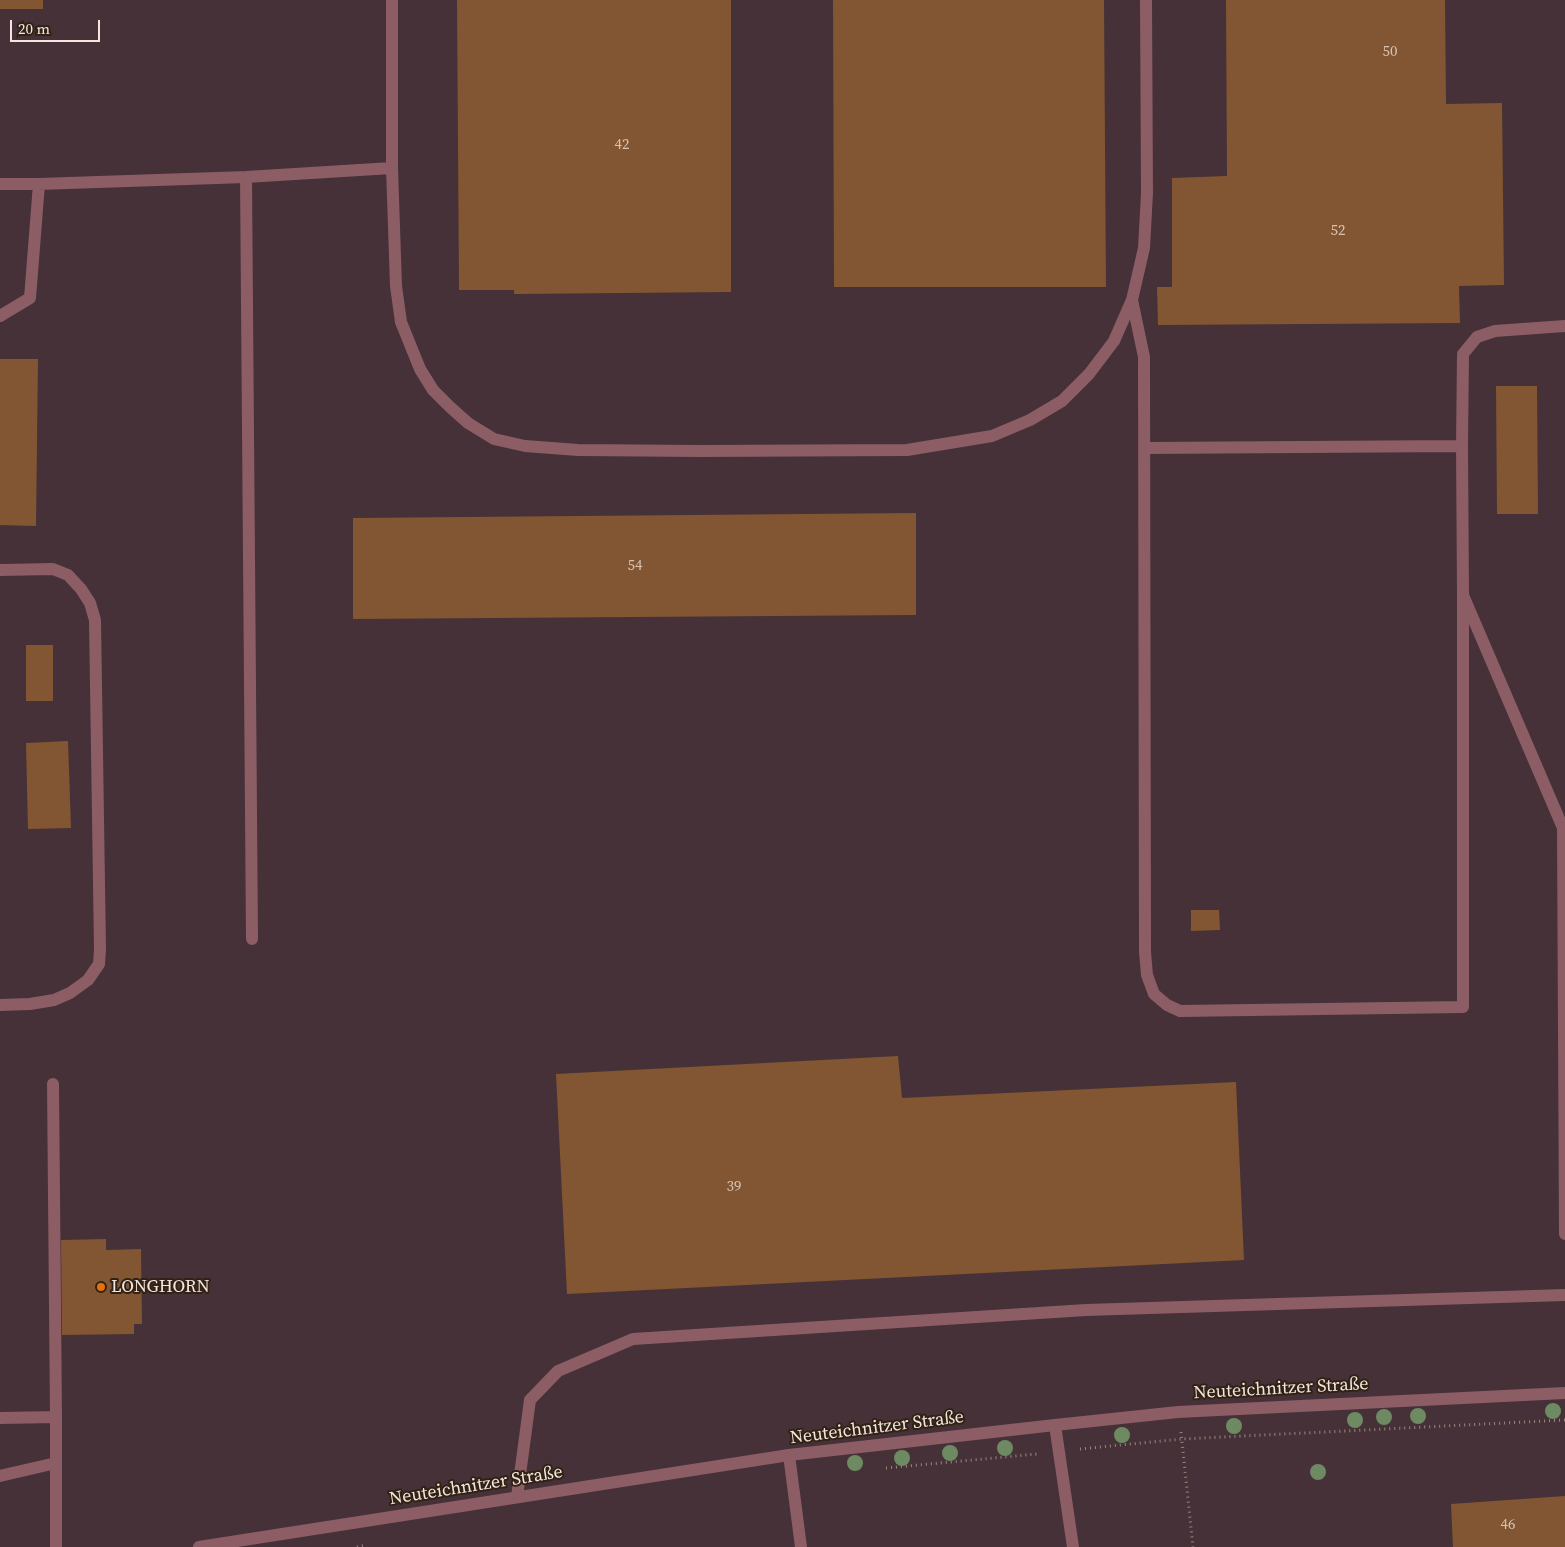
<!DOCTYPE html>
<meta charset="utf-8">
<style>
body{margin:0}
#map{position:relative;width:1565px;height:1547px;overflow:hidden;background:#3d2c1f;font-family:"Source Serif 4",serif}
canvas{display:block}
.scale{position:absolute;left:10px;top:20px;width:90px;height:22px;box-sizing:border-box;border:2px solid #f2e6de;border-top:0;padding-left:6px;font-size:15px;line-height:18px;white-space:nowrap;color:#f2e6de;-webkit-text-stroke:4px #322215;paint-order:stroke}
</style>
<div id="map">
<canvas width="1565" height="1547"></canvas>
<div class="scale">20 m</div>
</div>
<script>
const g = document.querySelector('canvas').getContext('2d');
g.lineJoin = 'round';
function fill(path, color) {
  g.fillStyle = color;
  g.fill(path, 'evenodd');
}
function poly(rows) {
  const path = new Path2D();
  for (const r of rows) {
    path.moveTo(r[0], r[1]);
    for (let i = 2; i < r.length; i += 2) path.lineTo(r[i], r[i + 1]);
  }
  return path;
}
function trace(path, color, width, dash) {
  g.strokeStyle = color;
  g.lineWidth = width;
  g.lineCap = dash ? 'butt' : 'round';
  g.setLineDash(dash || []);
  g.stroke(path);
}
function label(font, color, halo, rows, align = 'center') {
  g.font = font + ' "Source Serif 4",serif';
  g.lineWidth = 4;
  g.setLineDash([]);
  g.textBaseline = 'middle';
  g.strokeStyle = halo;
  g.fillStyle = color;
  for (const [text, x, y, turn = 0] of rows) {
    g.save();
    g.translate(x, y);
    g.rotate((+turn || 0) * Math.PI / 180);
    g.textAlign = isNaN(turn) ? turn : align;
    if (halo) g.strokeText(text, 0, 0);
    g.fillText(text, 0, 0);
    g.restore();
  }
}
fill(poly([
 [0,0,1565,0,1565,1547,0,1547]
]), '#453137');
fill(poly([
 [0,0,43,0,43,9,0,9],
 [457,0,731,0,731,292,514,294,514,290,459,290],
 [833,0,1104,0,1106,287,834,287],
 [1226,0,1445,0,1446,104,1502,103,1504,285,1459,286,1460,323,1158,325,1157,287,1172,287,1172,178,1227,176],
 [0,359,38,359,36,526,0,525],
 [1496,386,1537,386,1538,514,1497,514],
 [916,513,916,615,353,619,353,518],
 [26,645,53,645,53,701,26,701],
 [68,741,71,828,28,829,26,743],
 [1191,910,1219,910,1220,930,1191,931],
 [898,1056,902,1098,1236,1082,1244,1260,567,1294,556,1074],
 [106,1239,106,1250,141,1249,142,1324,134,1324,134,1334,62,1335,61,1240],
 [1565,1496,1565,1547,1453,1547,1451,1504]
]), '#825632');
trace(poly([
 [1181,1432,1193,1547],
 [1080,1449,1182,1439,1565,1420],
 [886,1468,1037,1454],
 [357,1547,366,1545]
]), '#97887d', 3, [1, 4]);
trace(poly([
 [392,0,392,168,396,286,401,322,420,369,433,390,450,407,468,423,494,439,525,446,578,450,700,451,907,450,992,436,1030,420,1062,401,1089,374,1114,341,1132,300,1144,248,1147,193,1146,0],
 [246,177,252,939],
 [0,184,39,184,246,177,392,168],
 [1132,300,1144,357,1145,952,1147,975,1154,994,1167,1005,1180,1011,1463,1007,1463,595],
 [0,316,30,298,39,184],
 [1462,446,1463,354,1477,337,1495,331,1565,326],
 [1144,448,1462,446,1463,595,1563,828,1565,1234],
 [0,570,53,569,68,575,81,589,90,603,95,620,100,949,99,964,88,980,70,993,54,1000,30,1004,0,1005],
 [53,1084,56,1417],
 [0,1418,56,1417,56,1547],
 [1055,1425,1073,1547],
 [789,1455,801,1547],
 [0,1476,56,1463],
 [517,1497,530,1400,558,1371,633,1339,1086,1310,1565,1295]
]), '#8c5d64', 12);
trace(poly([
 [199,1547,789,1455,1055,1425,1178,1412,1565,1393]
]), '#8c5d64', 12);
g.fillStyle = '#6d8a63';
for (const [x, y] of [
 [1553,1411],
 [1418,1416],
 [1384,1417],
 [1355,1420],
 [1234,1426],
 [1122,1435],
 [1005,1448],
 [950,1453],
 [902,1458],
 [855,1463],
 [1318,1472]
]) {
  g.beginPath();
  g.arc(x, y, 8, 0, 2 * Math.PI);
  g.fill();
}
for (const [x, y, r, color] of [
 [101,1287,5,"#e8710a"]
]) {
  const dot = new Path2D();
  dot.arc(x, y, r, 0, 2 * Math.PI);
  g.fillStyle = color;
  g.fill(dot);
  trace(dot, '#322215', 2);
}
label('15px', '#d6c2b3', null, [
 ["50",1390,52],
 ["42",622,145],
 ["52",1338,231],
 ["54",635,566],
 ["39",734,1187],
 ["46",1508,1525]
]);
label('18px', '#f2e6de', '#322215', [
 ["LONGHORN",111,1287]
], 'left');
label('18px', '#f2e6de', '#322215', [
 ["Neuteichnitzer Straße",1281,1389,-3],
 ["Neuteichnitzer Straße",877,1428,-7],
 ["Neuteichnitzer Straße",476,1486,-9]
]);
</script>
